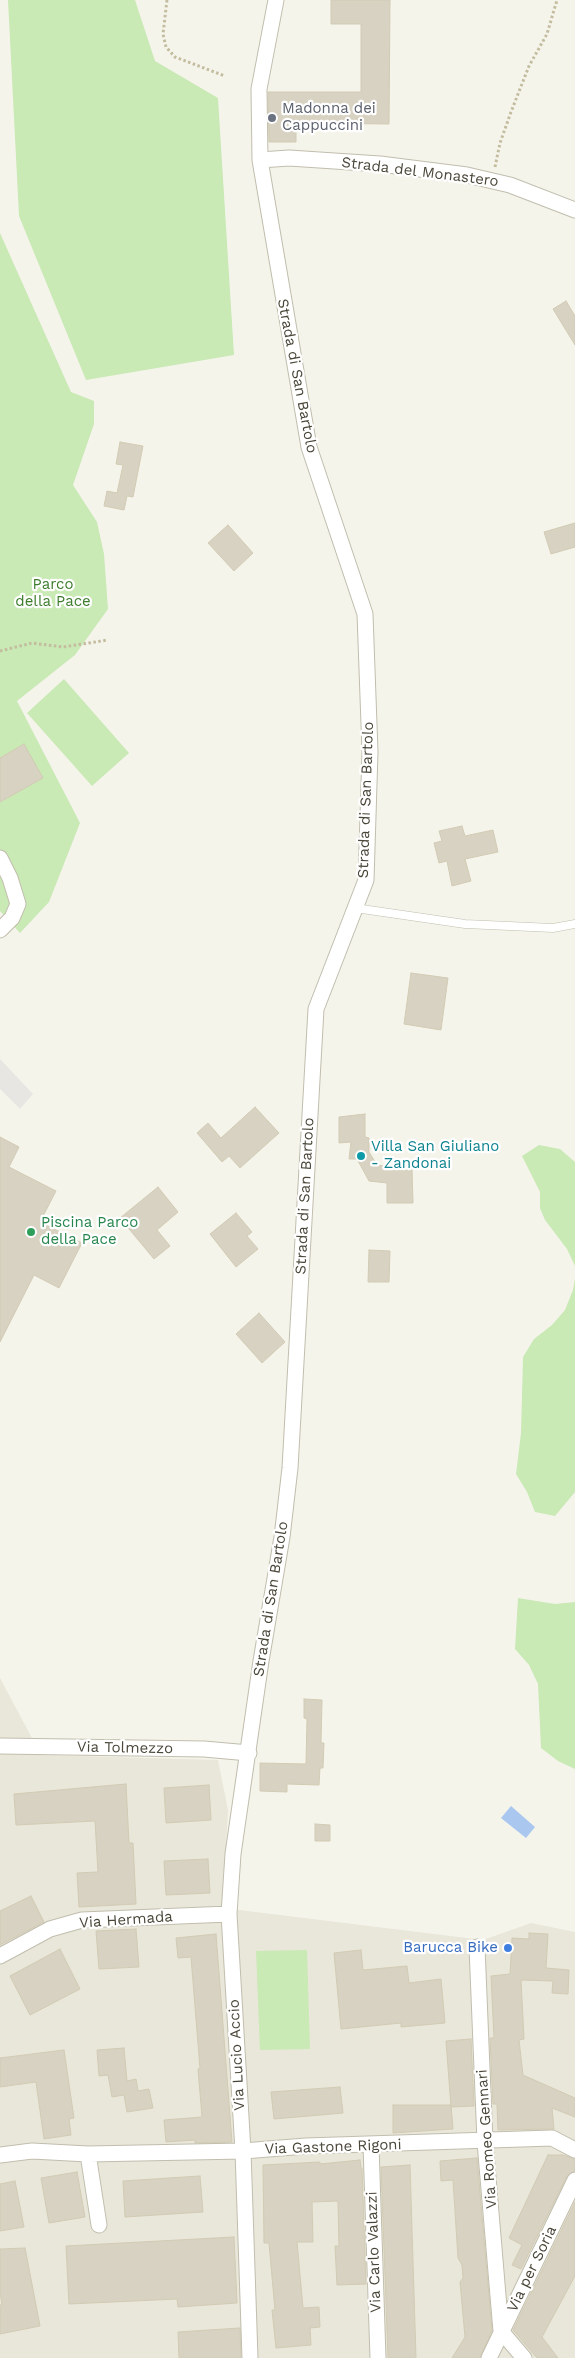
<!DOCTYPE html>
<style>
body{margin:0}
canvas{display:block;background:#f5f4eb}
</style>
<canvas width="575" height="2358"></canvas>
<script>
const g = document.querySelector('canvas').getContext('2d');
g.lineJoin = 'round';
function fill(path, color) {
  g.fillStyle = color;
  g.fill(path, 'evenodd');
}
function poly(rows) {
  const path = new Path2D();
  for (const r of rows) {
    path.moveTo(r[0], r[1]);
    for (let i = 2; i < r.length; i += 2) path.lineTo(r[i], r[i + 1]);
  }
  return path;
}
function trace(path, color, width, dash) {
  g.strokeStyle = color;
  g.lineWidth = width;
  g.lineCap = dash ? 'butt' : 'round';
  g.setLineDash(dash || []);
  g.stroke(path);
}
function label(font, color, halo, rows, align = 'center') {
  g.font = font + ' "Work Sans",sans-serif';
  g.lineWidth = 4.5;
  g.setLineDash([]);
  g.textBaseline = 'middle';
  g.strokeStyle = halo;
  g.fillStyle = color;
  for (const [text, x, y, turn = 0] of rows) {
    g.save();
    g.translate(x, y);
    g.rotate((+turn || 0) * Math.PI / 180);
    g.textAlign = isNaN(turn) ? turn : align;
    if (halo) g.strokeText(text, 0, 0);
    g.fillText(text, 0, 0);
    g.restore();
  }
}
fill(poly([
 [0,1678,41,1755,218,1760,228,1810,223,1908,483,1940,531,1923,575,1932,575,2358,0,2358]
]), '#e9e7da');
fill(poly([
 [8,0,135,0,155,61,218,98,234,355,86,380,19,216],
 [0,233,71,392,94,401,94,424,73,485,97,522,104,554,108,609,75,655,17,701,80,823,49,902,20,933,0,911],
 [64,679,129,753,92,786,27,713],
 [539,1145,560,1149,575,1162,575,1266,567,1249,545,1220,540,1208,540,1192,522,1156],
 [575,1278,575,1492,555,1516,535,1512,527,1492,516,1474,521,1433,523,1357,534,1339,552,1325,565,1310,573,1290],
 [518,1598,555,1604,575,1602,575,1769,558,1761,541,1748,538,1684,529,1665,515,1649],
 [307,1950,310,2049,260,2050,256,1951]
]), '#c9e9b5');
fill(poly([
 [0,1059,33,1094,20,1109,0,1089]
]), '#e7e6e2');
fill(poly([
 [511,1806,535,1827,526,1838,501,1818]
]), '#aac7f0');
const building = poly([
 [331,0,390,0,389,124,296,123,296,142,269,142,268,92,361,92,361,24,331,24,331,0],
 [566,301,575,316,575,345,553,309,566,301],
 [120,442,143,446,133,497,127,496,124,510,104,506,107,491,117,493,123,465,116,464,120,442],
 [575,523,575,547,551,554,544,532,575,523],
 [228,525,253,553,234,571,208,543,228,525],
 [24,744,43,778,0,802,0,758,24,744],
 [462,826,465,836,493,830,498,852,465,859,471,881,452,886,447,861,439,863,434,843,442,841,439,831,462,826],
 [411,973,448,978,441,1030,404,1024,411,973],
 [255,1107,279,1133,240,1168,229,1156,222,1162,197,1133,208,1123,221,1138,255,1107],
 [365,1114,365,1137,369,1138,369,1152,377,1165,412,1169,413,1203,387,1203,387,1183,369,1181,357,1159,349,1159,351,1142,339,1143,339,1117,365,1114],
 [0,1137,19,1147,9,1167,56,1191,40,1222,82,1243,59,1288,34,1275,0,1342,0,1137],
 [158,1187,178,1212,157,1230,170,1246,154,1259,120,1218,158,1187],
 [236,1213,252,1232,247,1236,258,1249,236,1267,210,1234,236,1213],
 [369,1250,390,1251,389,1282,368,1282,369,1250],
 [259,1313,285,1342,262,1363,236,1334,259,1313],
 [304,1699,322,1700,321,1743,324,1743,323,1768,320,1768,319,1785,287,1784,287,1792,260,1791,260,1763,306,1764,307,1719,304,1718,304,1699],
 [126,1784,129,1843,133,1843,136,1904,79,1907,77,1873,98,1872,95,1821,16,1825,14,1794,126,1784],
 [209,1785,211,1820,166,1823,164,1788,209,1785],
 [315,1824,330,1825,330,1841,315,1841,315,1824],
 [208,1859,210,1893,166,1895,164,1861,208,1859],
 [31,1896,44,1922,0,1945,0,1911,31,1896],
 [136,1929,139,1967,99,1969,96,1931,136,1929],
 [529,1933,548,1934,546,1968,569,1970,568,1994,552,1993,553,1981,521,1980,524,2039,519,2040,523,2075,575,2098,575,2117,552,2108,554,2129,498,2130,497,2104,493,2104,490,2038,494,2038,491,1976,510,1974,512,1938,529,1939,529,1933],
 [216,1934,232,2142,195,2143,195,2140,166,2142,164,2120,202,2117,198,2069,200,2068,191,1957,178,1958,176,1938,216,1934],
 [60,1949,80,1989,30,2015,10,1976,60,1949],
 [361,1950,363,1970,407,1966,409,1983,441,1979,445,2023,401,2027,401,2023,341,2029,334,1953,361,1950],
 [471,2039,474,2106,451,2107,446,2041,471,2039],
 [124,2048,127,2081,136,2079,138,2091,149,2089,153,2108,127,2112,124,2095,112,2097,108,2075,99,2076,97,2050,124,2048],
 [64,2050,74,2118,69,2119,71,2135,44,2139,36,2082,0,2087,0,2058,64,2050],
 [340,2087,343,2113,274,2119,271,2092,340,2087],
 [393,2105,451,2105,453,2129,393,2133,393,2105],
 [548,2155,563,2155,575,2159,575,2171,567,2176,521,2269,512,2265,522,2245,509,2238,548,2155],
 [477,2158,492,2331,480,2358,452,2358,465,2337,460,2282,463,2278,462,2265,458,2258,453,2180,441,2181,440,2161,477,2158],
 [360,2160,361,2168,362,2168,366,2284,337,2285,335,2246,339,2246,338,2201,312,2202,313,2242,297,2242,303,2308,319,2307,320,2327,310,2328,311,2345,276,2348,272,2310,275,2310,269,2243,264,2243,263,2165,320,2162,320,2164,360,2160],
 [410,2165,416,2358,388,2358,381,2167,410,2165],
 [77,2172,85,2217,49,2223,41,2178,77,2172],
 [200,2176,203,2212,125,2217,123,2181,200,2176],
 [15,2181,24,2227,0,2231,0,2184,15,2181],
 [575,2202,575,2276,542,2337,558,2358,537,2358,513,2330,575,2202],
 [234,2237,237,2303,178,2307,177,2299,69,2304,66,2246,234,2237],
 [25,2248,40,2326,0,2334,0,2305,2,2305,0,2292,0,2249,25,2248],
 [240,2328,241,2358,179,2358,178,2332,240,2328]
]);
fill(building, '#d7d2c1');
trace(building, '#d2cbb4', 1);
const lane = poly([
 [355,908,465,924,553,928,575,924]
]);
const street = poly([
 [260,160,289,158,380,164,467,175,510,185,575,210],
 [0,858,10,878,18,904,12,918,0,930],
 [0,1746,204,1749,249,1753],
 [477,1947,485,2142,501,2331,524,2358],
 [0,1956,50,1929,82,1920,229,1914],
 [371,2145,378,2358],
 [88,2154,99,2225],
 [0,2155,32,2151,88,2154,243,2151,306,2146,552,2138,575,2150],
 [250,2358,243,2151,229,1914,233,1854,261,1661,282,1537,290,1468,316,1009,366,880,370,752,365,614,309,447,260,160,259,89,276,0],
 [489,2358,575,2180]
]);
trace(lane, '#c1beae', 9);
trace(street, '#c1beae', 17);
trace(poly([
 [167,0,163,34,166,47,175,57,225,76],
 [495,167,500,143,511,112,529,66,547,34,557,0],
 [0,651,32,643,63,647,108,640]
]), '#c3bc9f', 3, [2.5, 2.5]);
trace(lane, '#fff', 8);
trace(street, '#fff', 15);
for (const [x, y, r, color] of [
 [272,118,5,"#6b7280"],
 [361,1156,5,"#0f9aa8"],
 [31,1232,5,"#2e9e5b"],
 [508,1948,5,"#3f7fe0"]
]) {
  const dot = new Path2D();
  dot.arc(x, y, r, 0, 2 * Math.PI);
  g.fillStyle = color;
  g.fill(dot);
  trace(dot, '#fff', 2);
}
label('15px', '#5b616d', '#fff', [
 ["Madonna dei",282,109],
 ["Cappuccini",282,126]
], 'left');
label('15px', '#4a4639', '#fff', [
 ["Strada del Monastero",420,172,7],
 ["Strada di San Bartolo",297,376,79],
 ["Strada di San Bartolo",366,800,-88],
 ["Strada di San Bartolo",305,1196,-87],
 ["Strada di San Bartolo",271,1599,-81],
 ["Via Tolmezzo",125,1748,1],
 ["Via Hermada",126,1920,-4],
 ["Via Lucio Accio",237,2055,-93],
 ["Via Romeo Gennari",487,2139,-94],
 ["Via Gastone Rigoni",333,2147,-2],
 ["Via Carlo Valazzi",374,2252,-92],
 ["Via per Soria",532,2269,-64]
]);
label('15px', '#3c7c2c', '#fff', [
 ["Parco",53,585],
 ["della Pace",53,602]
]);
label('15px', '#0d838f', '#fff', [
 ["Villa San Giuliano",371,1147],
 ["- Zandonai",371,1164]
], 'left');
label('15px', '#27864d', '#fff', [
 ["Piscina Parco",41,1223],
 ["della Pace",41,1240]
], 'left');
label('15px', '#366cbe', '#fff', [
 ["Barucca Bike",498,1948]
], 'right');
</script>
